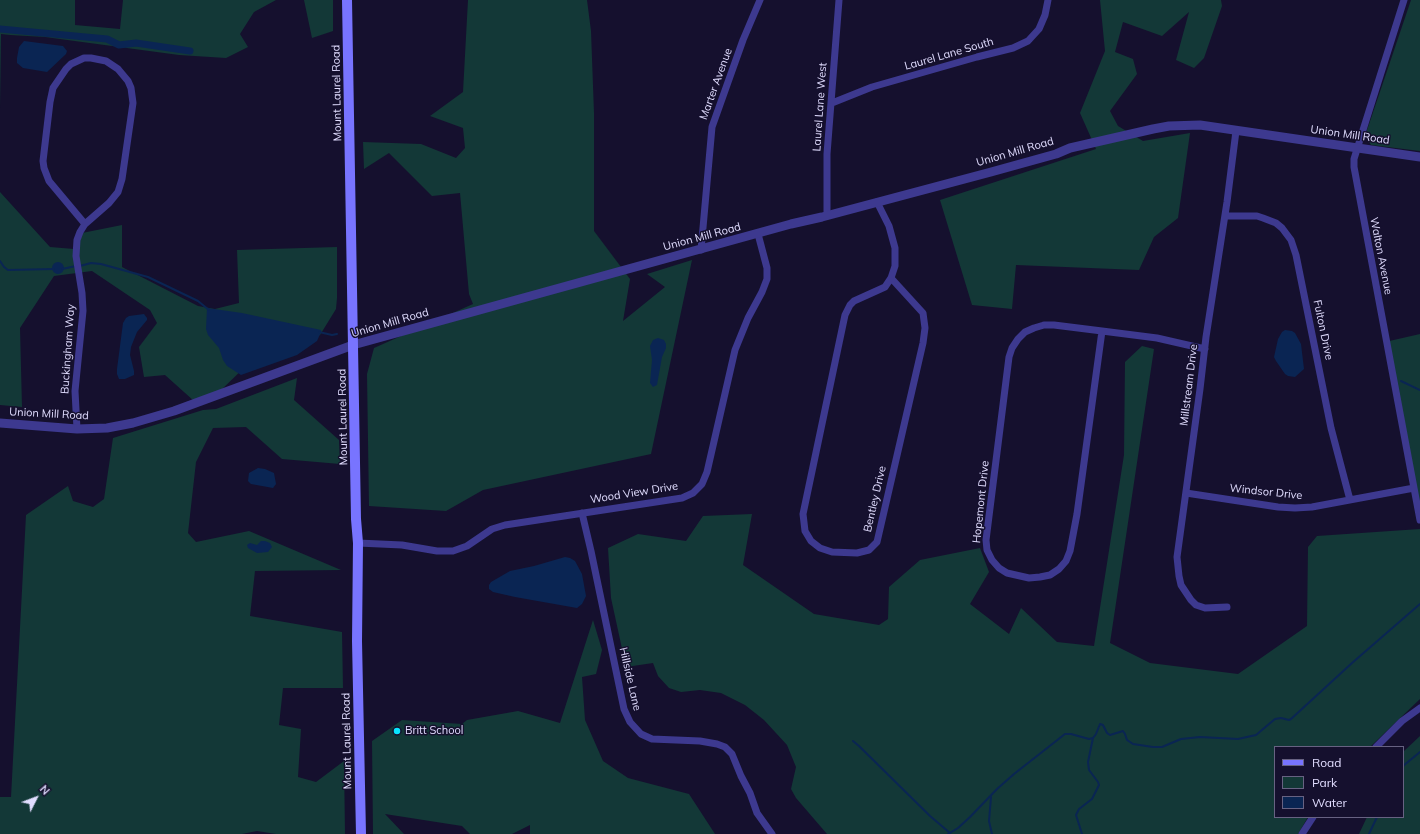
<!DOCTYPE html>
<style>
body{margin:0}
#map{position:relative;width:1420px;height:834px;overflow:hidden;background:#15102e;font-family:Mulish,sans-serif}
canvas{display:block}
.legend{position:absolute;left:1274px;top:746px;width:130px;height:72px;box-sizing:border-box;background:#15102e;border:1px solid #676282;margin:0;padding:5px 7px;list-style:none;font-size:12px;color:#e1ddff}
.legend li{display:flex;align-items:center;gap:8px;height:20px}
.legend b{width:20px;border:1px solid #676282}
.north{position:absolute;left:16px;top:778px;width:40px;height:40px;-webkit-text-stroke:3px #15102e;paint-order:stroke;rotate:48deg;font-size:11px;font-weight:700;line-height:16px;text-align:center;color:#e1ddff}
.north::after{content:'';display:block;margin:auto;width:14px;height:18px;background:#e1ddff;clip-path:polygon(50% 0,100% 100%,50% 72%,0 100%)}
</style>
<div id="map">
<canvas width="1420" height="834"></canvas>
<ul class="legend">
<li><b style="height:5px;background:#7874ff"></b>Road</li>
<li><b style="height:11px;background:#133837"></b>Park</li>
<li><b style="height:11px;background:#0a2553"></b>Water</li>
</ul>
<div class="north">N</div>
</div>
<script>
const g = document.querySelector('canvas').getContext('2d');
g.lineJoin = 'round';
function fill(path, color) {
  g.fillStyle = color;
  g.fill(path, 'evenodd');
}
function poly(rows) {
  const path = new Path2D();
  for (const r of rows) {
    if (r.length === 3) {
      path.moveTo(r[0] + r[2], r[1]);
      path.arc(r[0], r[1], r[2], 0, 2 * Math.PI);
      continue;
    }
    path.moveTo(r[0], r[1]);
    for (let i = 2; i < r.length; i += 2) path.lineTo(r[i], r[i + 1]);
  }
  return path;
}
function trace(path, color, width, dash) {
  g.strokeStyle = color;
  g.lineWidth = width;
  g.lineCap = dash ? 'butt' : 'round';
  g.setLineDash(dash || []);
  g.stroke(path);
}
function label(font, color, halo, rows, align = 'center') {
  g.font = font + ' Mulish,sans-serif';
  g.lineWidth = 3;
  g.setLineDash([]);
  g.textBaseline = 'middle';
  g.strokeStyle = halo;
  g.fillStyle = color;
  for (const [text, x, y, turn = 0] of rows) {
    g.save();
    g.translate(x, y);
    g.rotate((+turn || 0) * Math.PI / 180);
    g.textAlign = isNaN(turn) ? turn : align;
    if (halo) g.strokeText(text, 0, 0);
    g.fillText(text, 0, 0);
    g.restore();
  }
}
fill(poly([
 [0,0,75,0,75,25,120,29,123,0,276,0,254,12,240,34,248,47,226,58,179,55,45,37,10,35,1,34,0,108],
 [304,0,333,0,333,31,312,38],
 [468,0,587,0,591,31,594,113,594,231,630,279,623,321,665,287,647,274,692,260,651,454,483,490,446,511,369,506,367,374,374,348,473,304,469,294,460,193,432,196,389,153,364,169,363,142,421,144,456,158,465,148,463,128,430,116,463,92],
 [1100,0,1221,0,1222,6,1204,58,1194,68,1176,60,1189,12,1162,36,1123,22,1115,52,1133,59,1137,74,1110,111,1118,126,1143,141,1190,133,1178,218,1154,237,1139,270,1016,265,1012,309,972,305,940,200,1096,149,1080,113,1105,51],
 [1411,0,1420,0,1420,151,1371,145,1365,136],
 [0,192,50,247,74,249,77,234,122,225,122,267,198,306,215,309,239,303,237,250,337,247,337,298,336,309,320,335,247,365,218,393,194,401,165,375,144,377,139,347,157,323,150,310,92,271,54,276,20,328,22,407,0,405],
 [1420,334,1420,521,1385,342],
 [1142,346,1154,349,1110,643,1150,663,1238,674,1307,626,1308,547,1317,536,1420,529,1420,699,1370,747,1275,747,1275,817,1308,817,1298,834,827,834,796,798,791,789,796,767,787,745,764,720,745,705,721,693,700,690,681,692,669,688,658,676,653,663,626,667,611,598,608,548,638,534,686,541,703,516,752,514,743,565,814,614,879,625,888,619,889,587,920,560,980,548,989,572,970,604,1009,634,1021,608,1057,642,1094,646,1124,455,1125,362],
 [297,378,294,400,339,440,340,464,282,459,246,427,213,428,196,462,188,533,196,542,249,531,341,570,255,571,250,616,342,632,343,688,283,688,279,725,301,729,298,777,316,782,344,761,345,834,276,834,257,831,242,834,0,834,0,797,11,797,26,515,68,486,73,501,93,507,104,499,113,438,203,410,216,409],
 [593,620,602,650,596,674,582,677,585,720,603,761,628,778,689,794,715,834,530,834,530,825,512,834,470,834,462,826,385,814,404,834,373,834,372,741,402,720,462,724,467,720,518,711,560,723],
 [1420,736,1420,834,1359,834,1367,817,1403,817,1403,752]
]), '#133837');
fill(poly([
 [24,41,63,46,67,51,66,54,47,72,23,68,17,63,17,58,19,47],
 [58,268,6],
 [207,308,242,313,321,330,321,332,317,341,297,355,241,375,227,366,223,360,219,348,208,335,206,329],
 [144,314,147,318,147,320,137,332,131,347,130,355,134,371,134,375,125,379,119,379,117,374,117,369,123,323,126,318,129,316],
 [1285,330,1292,331,1295,333,1301,344,1304,369,1295,377,1288,376,1285,374,1276,361,1274,357,1278,339,1282,332],
 [658,338,664,340,666,344,666,348,662,357,657,385,653,387,650,383,652,360,650,346,653,340],
 [258,468,265,469,274,473,276,484,273,488,251,484,248,481,249,473],
 [261,541,265,541,270,543,272,547,268,552,257,553,248,548,247,545,250,543,257,545],
 [565,557,570,558,575,561,582,574,586,596,582,604,577,608,515,597,493,592,489,589,489,585,491,582,510,571,534,566]
]), '#0a2553');
trace(poly([
 [0,261,4,267,8,270,54,269],
 [80,266,91,263,101,264,148,277,198,301,209,310],
 [62,269,76,266],
 [319,332,332,335,337,334],
 [1401,381,1420,390],
 [853,741,859,746,930,816,950,833],
 [1403,766,1420,752],
 [991,797,989,821,992,834],
 [948,834,958,828,970,817,997,789,1014,774,1065,734,1071,734,1089,739,1093,738],
 [1082,834,1076,815,1079,809,1092,799,1099,785,1098,782,1089,770,1088,762,1093,738,1096,734,1100,724,1103,725,1107,733,1110,735,1123,731,1125,734,1127,740,1133,744,1153,747,1162,747,1181,739,1200,737,1238,739,1256,735,1275,719,1281,718,1289,720,1291,719,1352,663,1420,604],
 [1369,834,1377,817]
]), '#0a2553', 2);
trace(poly([
 [0,29,107,39,119,45,136,43,190,51]
]), '#0a2553', 7);
trace(poly([
 [1404,0,1363,130,1354,159,1354,167,1420,520],
 [832,103,872,87,977,57,1013,48,1028,41,1039,29,1045,15,1048,0],
 [877,202,889,226,895,248,895,266,891,278],
 [827,216,827,154,839,0],
 [1225,216,1257,216,1263,218,1276,223,1282,228,1291,240,1296,255,1331,428,1350,500],
 [701,250,712,127,743,40,760,0],
 [891,278,923,313,925,328,923,343,877,542,869,550,857,553,832,552,820,548,811,541,805,531,803,514,845,315,850,305,854,301,885,287,891,278],
 [1044,325,1054,325,1102,331,1077,514,1070,551,1066,561,1059,569,1050,575,1040,577,1029,578,1007,573,999,568,992,560,987,550,986,540,1009,357,1012,348,1018,339,1025,332,1034,328,1044,325],
 [1102,331,1157,338,1205,349],
 [77,429,75,391,83,311,82,293,76,256,77,240,80,232,85,224,109,203,118,192,122,179,133,103,131,88,128,81,118,69,106,61,91,58,84,58,71,64,66,69,53,88,50,102,43,161,44,168,49,181,85,224],
 [1186,493,1278,507,1295,508,1312,507,1414,488],
 [582,513,591,551,624,709,630,722,641,734,652,739,700,741,717,744,725,747,732,754,741,776,750,793,757,813,772,834],
 [358,543,402,545,437,551,453,551,467,546,492,529,505,525,682,498,693,493,702,484,707,472,735,350,748,318,762,292,767,279,767,268,758,234],
 [1227,607,1205,608,1196,605,1191,600,1181,585,1179,576,1177,557,1200,389,1206,337,1227,202,1236,131],
 [1376,747,1402,721,1420,708],
 [1302,834,1313,817]
]), '#3d398f', 7);
trace(poly([
 [0,423,77,429,107,428,133,423,174,411,353,345,791,224,822,217,991,172,1056,154,1070,148,1153,129,1169,126,1200,125,1420,157]
]), '#3d398f', 9);
trace(poly([
 [347,0,356,519,358,543,357,641,361,834]
]), '#7874ff', 10);
for (const [x, y, r, color] of [
 [397,731,4,"#09e5ff"]
]) {
  const dot = new Path2D();
  dot.arc(x, y, r, 0, 2 * Math.PI);
  g.fillStyle = color;
  g.fill(dot);
  trace(dot, '#15102e', 1.5);
}
label('11px', '#e1ddff', '#15102e', [
 ["Laurel Lane South",949,54,-16],
 ["Marter Avenue",716,84,-70],
 ["Mount Laurel Road",337,93,-91],
 ["Laurel Lane West",820,107,-86],
 ["Union Mill Road",1350,135,8],
 ["Union Mill Road",1015,152,-16],
 ["Union Mill Road",702,237,-15],
 ["Walton Avenue",1381,256,79],
 ["Union Mill Road",390,323,-16],
 ["Fulton Drive",1323,330,78],
 ["Buckingham Way",68,349,-86],
 ["Millstream Drive",1189,385,-83],
 ["Union Mill Road",49,414,3],
 ["Mount Laurel Road",343,417,-91],
 ["Windsor Drive",1266,492,6],
 ["Wood View Drive",634,493,-9],
 ["Bentley Drive",875,499,-77],
 ["Hopemont Drive",981,502,-84],
 ["Hillside Lane",630,679,77],
 ["Mount Laurel Road",347,741,-91]
]);
label('11px', '#e1ddff', '#15102e', [
 ["Britt School",405,731]
], 'left');
</script>
